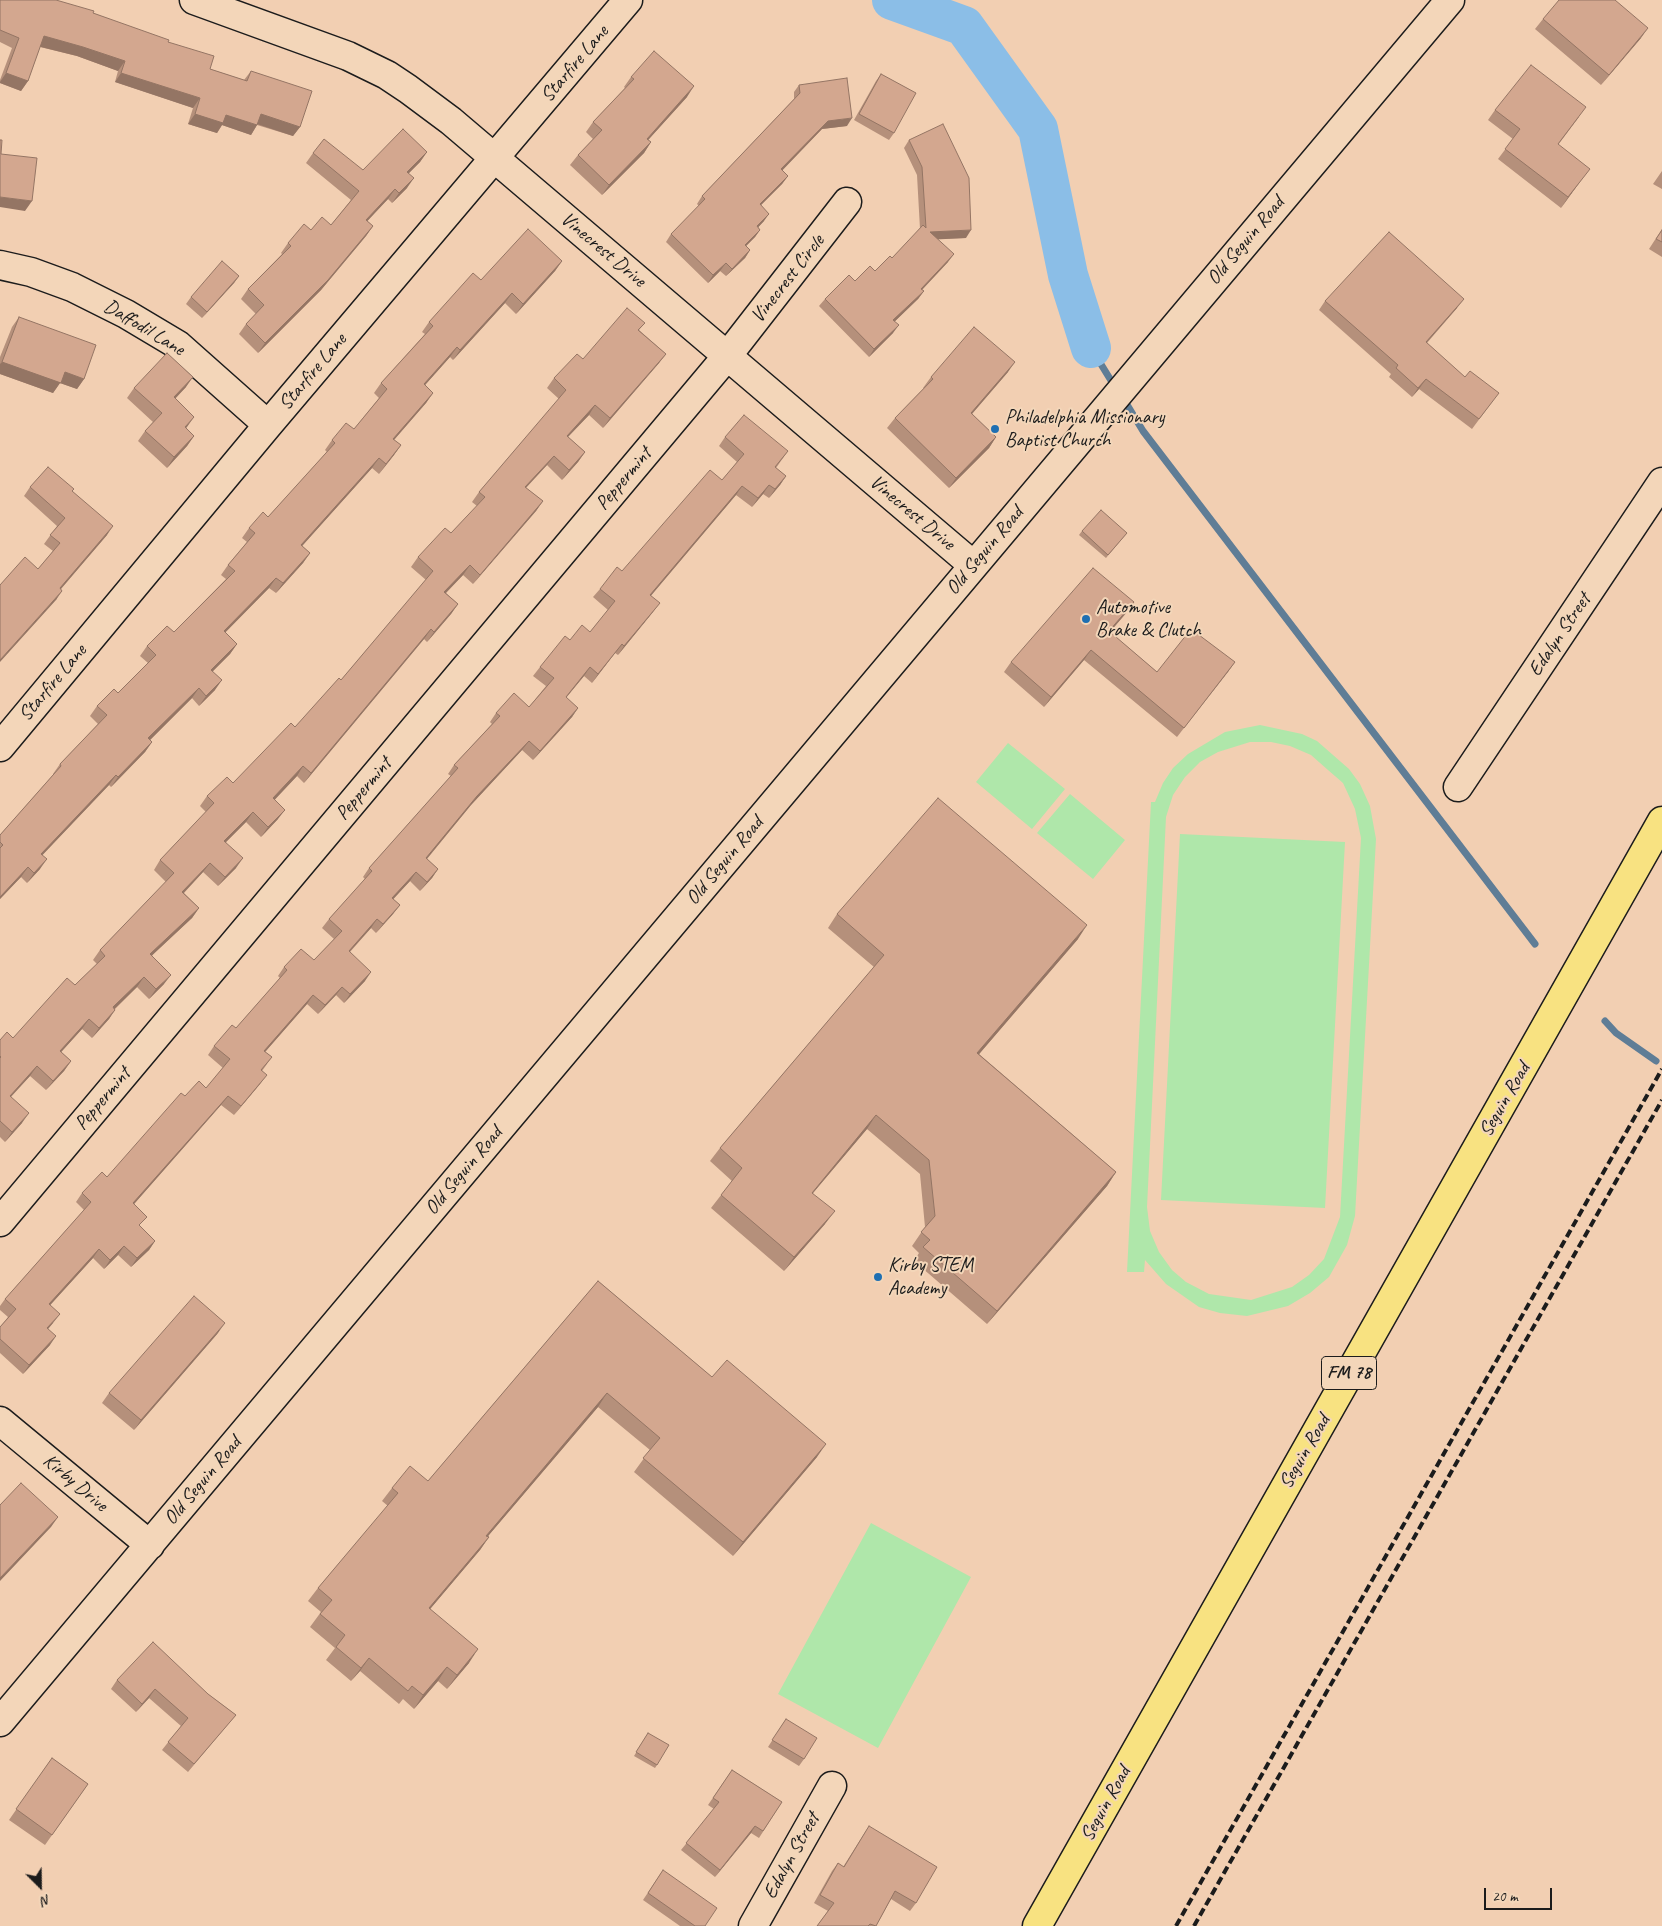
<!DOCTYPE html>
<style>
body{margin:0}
#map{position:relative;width:1662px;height:1926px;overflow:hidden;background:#f2cfb2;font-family:Caveat,sans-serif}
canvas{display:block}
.north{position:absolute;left:15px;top:1861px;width:50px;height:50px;-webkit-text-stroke:4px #f3d6b9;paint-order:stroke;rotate:157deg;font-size:14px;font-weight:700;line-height:20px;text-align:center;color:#1c1c1c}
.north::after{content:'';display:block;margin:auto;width:18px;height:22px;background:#1c1c1c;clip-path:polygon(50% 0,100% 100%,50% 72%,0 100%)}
.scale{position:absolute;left:1484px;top:1888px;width:68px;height:22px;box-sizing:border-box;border:2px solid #1c1c1c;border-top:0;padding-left:6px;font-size:15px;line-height:18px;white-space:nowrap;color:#1c1c1c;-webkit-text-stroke:4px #f3d6b9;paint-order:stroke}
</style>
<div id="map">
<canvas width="1662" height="1926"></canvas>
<div class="north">N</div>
<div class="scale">20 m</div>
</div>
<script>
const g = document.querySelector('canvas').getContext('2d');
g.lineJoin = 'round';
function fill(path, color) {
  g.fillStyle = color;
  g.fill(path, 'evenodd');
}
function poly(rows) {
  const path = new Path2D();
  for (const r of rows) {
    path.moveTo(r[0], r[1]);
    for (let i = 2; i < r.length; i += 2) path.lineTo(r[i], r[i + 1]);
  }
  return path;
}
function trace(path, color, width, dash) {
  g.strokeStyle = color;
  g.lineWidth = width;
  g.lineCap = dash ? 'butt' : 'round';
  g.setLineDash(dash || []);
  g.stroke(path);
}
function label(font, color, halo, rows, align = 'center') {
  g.font = font + ' Caveat,sans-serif';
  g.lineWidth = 4;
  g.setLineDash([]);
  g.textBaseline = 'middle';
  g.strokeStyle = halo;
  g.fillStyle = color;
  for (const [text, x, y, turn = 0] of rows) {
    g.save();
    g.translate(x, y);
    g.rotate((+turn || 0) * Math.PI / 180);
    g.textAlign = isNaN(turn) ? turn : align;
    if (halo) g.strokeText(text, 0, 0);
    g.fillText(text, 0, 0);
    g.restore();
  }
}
fill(poly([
 [1260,725,1302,734,1317,741,1349,769,1360,784,1370,806,1376,839,1355,1216,1347,1245,1329,1277,1310,1293,1288,1306,1247,1316,1220,1313,1199,1307,1166,1284,1145,1260,1144,1272,1127,1272,1151,802,1155,802,1163,783,1173,768,1188,754,1225,732],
 [1250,742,1271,742,1290,746,1311,755,1328,770,1343,783,1355,809,1361,838,1340,1217,1324,1259,1309,1275,1292,1287,1251,1300,1209,1294,1186,1282,1172,1270,1159,1252,1150,1231,1147,1207,1166,817,1173,795,1185,777,1200,762,1218,752],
 [1008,743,1065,789,1032,829,976,782],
 [1070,794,1125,840,1093,879,1037,833],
 [1180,834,1345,842,1325,1208,1161,1200],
 [871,1523,971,1577,878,1748,778,1694]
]), '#afe7aa');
trace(poly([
 [1091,348,1115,387],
 [1123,398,1143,431,1535,944],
 [1605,1021,1616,1033,1656,1061]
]), '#5f7d96', 7);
trace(poly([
 [892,0,964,26,1038,129,1068,275,1091,348]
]), '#8bbee7', 40);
const minor = poly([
 [194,0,348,56,387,75,408,89,451,121,973,565],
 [0,265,31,272,72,287,126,314,178,345,268,425],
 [0,747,268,425,628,0],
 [1458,787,1662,482],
 [0,1222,728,355,847,202],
 [0,1421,150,1545],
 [0,1722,1450,0],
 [753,1926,832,1786]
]);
const major = poly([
 [1037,1926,1662,821]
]);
trace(minor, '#1c1c1c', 31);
trace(major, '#1c1c1c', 31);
trace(minor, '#f3d6b9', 28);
trace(major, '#f8e281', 28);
trace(poly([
 [1176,1926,1662,1069],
 [1194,1926,1662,1100]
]), '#1c1c1c', 4, [8, 4]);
fill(poly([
 [0,0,93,13,168,42,210,69,244,80,251,71,300,127,293,136,257,125,251,135,222,125,217,133,188,124,193,108,115,82,118,71,77,56,40,47,28,81,21,91,0,83,0,80,12,48,0,42],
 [1543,19,1641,38,1601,85,1535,29],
 [881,74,894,133,889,140,854,120,876,81],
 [631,77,687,97,648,140,651,142,644,153,602,195,570,165,578,155,593,139,586,132,593,122,625,88,624,87],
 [799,85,847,126,822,129,782,170,788,176,782,184,761,205,764,221,758,227,760,230,755,237,746,246,750,250,745,258,726,276,720,271,708,283,666,242,671,234,699,206,697,204,702,196,794,99,794,92],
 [1495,110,1579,117,1558,145,1582,179,1561,208,1498,159,1513,139,1488,120],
 [909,140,966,238,938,239,948,262,922,290,924,291,918,299,895,321,893,333,869,357,819,306,825,299,855,281,875,271,892,258,920,229,917,175,904,148],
 [427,152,420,162,409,173,407,188,392,203,388,199,367,221,373,226,366,236,321,290,258,353,239,334,246,324,256,314,241,299,248,289,282,254,281,253,288,243,311,230,331,225,351,200,306,163,313,153,363,170],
 [1662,171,1662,189,1653,184],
 [1662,229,1662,257,1649,249],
 [562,261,555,271,516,314,505,303,453,360,450,357,425,385,433,393,426,403,394,440,401,445,394,455,379,474,372,468,302,546,310,553,303,563,276,593,269,588,225,632,237,644,230,654,213,671,215,690,199,706,192,698,150,740,152,742,145,752,111,787,109,785,42,855,40,869,27,883,21,877,0,899,0,835,53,775,53,774,60,764,98,724,90,716,97,706,118,693,148,663,140,656,147,646,174,632,226,579,221,575,228,565,247,542,242,538,249,528,268,517,327,452,325,450,332,440,354,429,379,398,374,393,381,383,425,334,422,332,429,322,481,280],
 [239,276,234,283,202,318,186,304,191,297],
 [1325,301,1457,308,1427,343,1492,402,1472,429,1419,389,1412,397,1389,377,1391,374,1319,310],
 [19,317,84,379,77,389,60,383,53,393,0,374,0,357,12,327],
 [645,323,639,330,666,354,659,363,603,428,589,415,568,437,585,452,578,462,562,480,547,465,526,488,543,501,536,511,473,584,463,575,446,593,458,604,451,614,427,642,424,639,304,783,297,776,275,799,278,819,261,837,246,822,226,842,236,868,218,886,203,872,184,893,199,908,192,918,152,955,164,984,149,999,137,987,115,1009,109,1019,92,1038,82,1029,61,1052,71,1061,64,1071,46,1090,30,1076,11,1097,22,1123,5,1142,0,1137,0,1040,13,1038,75,985,97,964,93,960,100,950,166,882,154,870,160,860,206,812,200,806,207,796,233,783,295,727,341,680,426,580,411,567,418,557,451,533,477,506,472,502,479,492,559,399,547,388,554,378,583,359],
 [1008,372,972,414,996,437,989,448,949,488,887,428,895,418,924,388,923,388,931,377],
 [186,387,175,399,186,428,194,436,187,446,167,468,138,441,145,431,153,422,127,398,134,388],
 [725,437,788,451,776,468,786,476,780,485,769,498,763,494,752,507,736,495,651,595,653,612,618,655,615,653,592,683,584,676,566,698,578,708,572,717,533,760,522,750,471,805,427,859,438,869,432,878,420,891,410,881,393,899,400,905,393,914,376,933,371,928,350,952,365,981,344,1003,336,995,318,1014,307,1004,265,1052,272,1057,262,1071,260,1084,234,1115,221,1105,134,1204,140,1226,155,1241,149,1250,131,1267,118,1255,104,1269,93,1258,50,1305,53,1323,48,1329,50,1345,23,1374,0,1353,0,1327,8,1317,0,1310,0,1306,5,1299,84,1210,76,1202,82,1193,107,1177,185,1096,206,1088,223,1068,208,1055,214,1046,236,1028,280,978,278,976,284,967,314,960,334,939,322,928,329,919,365,879,363,877,369,868,451,776,448,774,454,765,492,724,490,722,496,713,529,707,546,686,533,676,540,667,570,640,590,632,608,610,593,597,600,589,622,571,722,480,737,462,719,446],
 [30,487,72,491,107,535,61,589,56,600,38,569,53,551,44,544,57,526,24,496],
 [1082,531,1127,533,1106,558,1079,535],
 [1134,602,1127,612,1110,632,1157,672,1235,662,1177,737,1084,660,1044,707,1004,672,1011,662],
 [837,914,1078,939,979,1054,1116,1172,1107,1186,987,1324,914,1261,919,1253,912,1246,925,1227,920,1174,867,1129,813,1193,825,1224,784,1271,711,1208,732,1181,710,1161,720,1148,874,967,828,928],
 [598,1281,712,1377,817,1457,733,1556,634,1472,650,1450,598,1407,488,1536,489,1537,480,1550,430,1609,469,1663,447,1689,438,1681,414,1709,403,1699,399,1704,360,1671,351,1681,326,1660,335,1648,310,1627,321,1612,308,1601,318,1588,388,1506,382,1501,392,1488,428,1481],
 [218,1333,134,1430,102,1403,109,1393],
 [117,1680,208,1694,236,1715,229,1723,188,1772,162,1750,181,1726,149,1698,136,1712,111,1689],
 [786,1719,804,1759,799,1766,768,1747],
 [648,1733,657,1765,655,1768,634,1756],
 [52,1758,88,1784,45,1845,9,1820],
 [732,1770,782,1802,759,1838,751,1833,715,1877,681,1850,714,1809,708,1805],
 [869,1826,916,1903,910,1911,891,1899,876,1926,817,1926,828,1911,814,1903,832,1871,838,1863,843,1867],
 [663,1870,705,1926,680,1926,643,1900]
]), '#b5907b');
fill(poly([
 [1648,28,1641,38,1601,85,1609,75],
 [44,36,83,47,125,61,118,71,77,56,37,46],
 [6,73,28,81,21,91,0,83,0,82],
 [121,73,200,98,193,108,115,82],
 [694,86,687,97,640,149,647,139],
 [195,114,226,115,257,125,251,135,222,125,217,133,188,124],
 [261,114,300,127,293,136,254,123],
 [852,118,847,126,822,129,776,177,781,169,828,121],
 [651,142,644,153,602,195,609,185],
 [427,152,420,162,400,182,407,172],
 [1590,169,1582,179,1561,208,1568,197],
 [788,176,782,184,754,212,760,204],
 [414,178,407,188,392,203,399,193],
 [395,189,388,199,359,230,366,220],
 [0,197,32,201,25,211,0,207],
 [769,214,764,221,752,234,757,226],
 [373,226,366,236,321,290,258,353,265,343],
 [760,230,755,237,739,253,745,245],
 [971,230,966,238,925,240,930,232],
 [750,250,745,258,726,276,732,269],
 [954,254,948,262,916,296,921,289],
 [562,261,555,271,516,314,523,304],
 [726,263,720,271,708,283,713,275],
 [239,276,234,283,202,318,207,312],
 [924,291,918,299,888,328,893,320],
 [512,293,505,303,453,360,460,350],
 [1464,299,1457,308,1419,351,1426,342],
 [899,325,893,333,869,357,874,349],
 [457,347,450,357,417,394,424,384],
 [666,354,659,363,603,428,610,418],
 [2,362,65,372,84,379,77,389,60,383,53,393,0,374,0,364],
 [1015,362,1008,372,964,423,971,413],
 [193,377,186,387,166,408,174,397],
 [1426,379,1419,389,1412,397,1418,388],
 [433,393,426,403,386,449,393,439],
 [595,405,589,415,560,445,567,436],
 [194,417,187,427,178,438,185,427],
 [194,436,187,446,167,468,174,457],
 [996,437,989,448,949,488,956,478],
 [401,445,394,455,379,474,386,464],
 [585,452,578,462,562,480,569,470],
 [554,456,547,465,518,496,525,487],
 [379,458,372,468,294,555,301,545],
 [786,476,780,485,769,498,775,489],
 [769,485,763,494,752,507,758,498],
 [742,486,736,495,644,604,650,595],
 [543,501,536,511,473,584,480,575],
 [113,526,107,535,53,598,60,588],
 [310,553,303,563,276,593,283,583],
 [470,565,463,575,437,602,444,592],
 [276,578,269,588,217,641,224,631],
 [62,591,56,600,0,662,0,660],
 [1134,602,1127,612,1102,641,1109,631],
 [660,603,653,612,618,655,624,646],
 [458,604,451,614,427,642,434,632],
 [431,629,424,639,304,783,311,773],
 [237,644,230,654,204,680,211,670],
 [622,644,615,653,592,683,598,674],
 [1091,650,1084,660,1044,707,1051,697],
 [1235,662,1228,672,1177,737,1184,728],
 [590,667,584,676,559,706,566,697],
 [222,680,215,690,199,706,206,696],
 [199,688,192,698,142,748,148,738],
 [578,708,572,717,533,760,540,751],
 [529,741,522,750,471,805,420,867,426,858,477,796],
 [152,742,145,752,111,787,118,777],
 [303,766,297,776,267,808,273,798],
 [116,775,109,785,34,864,41,854],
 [285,810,278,819,261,837,268,827],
 [253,812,246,822,218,850,224,841],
 [243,858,236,868,218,886,225,877],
 [47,859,40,869,27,883,34,873],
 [210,863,203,872,176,901,182,892],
 [28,867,21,877,0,899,0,897],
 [438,869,432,878,420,891,427,882],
 [416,872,410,881,386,907,392,898],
 [400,905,393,914,376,933,383,924],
 [199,908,192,918,144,963,150,954],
 [377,919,371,928,342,960,349,951],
 [1087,925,1078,939,968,1067,977,1053],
 [371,972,365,981,344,1003,350,994],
 [171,975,164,984,149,999,156,989],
 [144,977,137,987,106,1017,113,1007],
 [342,987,336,995,318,1014,325,1005],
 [313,995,307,1004,258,1060,264,1051],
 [115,1010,109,1019,92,1038,99,1028],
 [89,1019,82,1029,53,1061,60,1051],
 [71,1061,64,1071,46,1090,53,1081],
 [37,1066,30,1076,3,1105,10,1096],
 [267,1075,260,1084,234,1115,241,1106],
 [228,1096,221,1105,127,1212,133,1203],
 [29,1113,22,1123,5,1142,12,1132],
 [876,1115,867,1129,802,1206,812,1193],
 [1116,1172,1107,1186,987,1324,997,1311],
 [835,1211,825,1224,784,1271,794,1257],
 [155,1241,149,1250,131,1267,137,1258],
 [124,1246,118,1255,104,1269,110,1260],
 [99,1249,93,1258,43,1313,49,1304],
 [60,1314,53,1323,41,1337,47,1328],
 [225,1323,218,1333,134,1430,141,1420],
 [56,1336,50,1345,23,1374,29,1365],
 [607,1393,598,1407,477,1549,486,1536],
 [826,1444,817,1457,733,1556,743,1542],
 [58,1517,51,1527,0,1581,0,1578],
 [489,1537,480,1550,420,1621,429,1608],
 [478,1649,469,1663,447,1689,457,1675],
 [369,1658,360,1671,351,1681,361,1668],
 [447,1667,438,1681,414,1709,423,1695],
 [155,1689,149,1698,136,1712,142,1704],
 [755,1826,751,1833,715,1877,720,1870]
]), '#947564');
const building = poly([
 [0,0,56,0,94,11,93,13,169,40,168,42,214,56,210,69,247,81,251,71,312,91,300,127,261,114,257,125,226,115,223,123,195,114,200,98,121,73,125,61,83,47,44,36,28,81,6,73,19,38,0,30,0,0],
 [1559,0,1615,0,1648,28,1609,75,1543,19,1559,0],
 [654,51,694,86,647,139,651,142,609,185,578,155,602,130,593,122,634,79,631,77,654,51],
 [1531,65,1586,107,1558,144,1590,169,1568,197,1505,149,1520,129,1495,110,1531,65],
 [881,74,916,93,894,133,859,114,881,74],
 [847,78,852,118,828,121,781,169,788,176,760,204,769,214,757,226,760,230,745,245,750,250,732,269,726,263,713,275,671,234,705,199,702,196,800,93,799,85,847,78],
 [943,124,969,178,971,230,930,232,954,254,921,289,924,291,893,320,899,325,874,349,825,299,849,275,855,281,870,266,875,271,890,256,892,258,923,225,926,228,922,167,909,140,943,124],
 [403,129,427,152,407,172,414,178,399,193,395,189,366,220,373,226,328,280,265,343,246,324,264,305,248,289,291,246,288,243,304,224,311,230,322,217,331,225,359,191,313,153,324,139,363,170,403,129],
 [0,140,2,140,1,154,37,158,32,201,0,197,0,140],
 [528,229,562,261,523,304,512,293,460,350,457,347,424,384,433,393,393,439,401,445,386,464,379,458,301,545,310,553,283,583,276,578,224,631,237,644,211,670,222,680,206,696,199,688,148,738,152,742,118,777,116,775,41,854,47,859,34,873,28,867,0,897,0,848,3,845,0,842,0,835,61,766,60,764,107,715,97,706,114,689,118,693,156,655,147,646,167,626,174,632,235,571,228,565,255,533,249,528,263,512,268,517,335,443,332,440,346,423,354,429,387,389,381,383,433,326,429,322,473,273,481,280,528,229],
 [1662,230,1662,242,1656,239,1662,230],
 [1389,232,1464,299,1426,342,1465,377,1470,371,1499,393,1479,419,1426,379,1418,388,1396,368,1398,365,1325,301,1389,232],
 [222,261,239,276,207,312,191,297,222,261],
 [627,308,645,323,638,330,666,354,610,418,595,405,567,436,585,452,569,470,554,456,525,487,543,501,480,575,470,565,444,592,458,604,434,632,431,629,311,773,303,766,273,798,285,810,268,827,253,812,224,841,243,858,225,877,210,863,182,892,199,908,150,954,171,975,156,989,144,977,113,1007,115,1010,99,1028,89,1019,60,1051,71,1061,53,1081,37,1066,10,1096,29,1113,12,1132,0,1121,0,1058,1,1057,0,1056,0,1040,7,1032,13,1038,67,978,75,985,105,956,100,950,174,873,160,860,214,803,207,796,227,777,233,783,291,723,295,727,339,678,341,680,433,571,418,557,445,528,451,533,485,497,479,492,566,390,554,378,577,354,583,359,627,308],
 [19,317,96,345,84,379,65,372,61,383,2,362,19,317],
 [974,327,1015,362,971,413,996,437,956,478,895,418,933,379,931,377,974,327],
 [167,353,193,377,174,397,194,417,185,427,194,436,174,457,145,431,162,413,134,388,167,353],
 [744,415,788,451,775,467,786,476,775,489,769,485,758,498,742,486,650,595,660,603,624,646,622,644,598,674,590,667,566,697,578,708,540,751,529,741,477,796,426,858,438,869,427,882,416,872,392,898,400,905,383,924,377,919,349,951,371,972,350,994,342,987,325,1005,313,995,264,1051,272,1057,261,1070,267,1075,241,1106,228,1096,133,1203,147,1217,139,1225,155,1241,137,1258,124,1246,110,1260,99,1249,49,1304,60,1314,47,1328,56,1336,29,1365,0,1339,0,1327,16,1309,5,1299,91,1202,82,1193,102,1172,107,1177,181,1093,185,1096,199,1081,206,1088,230,1059,214,1046,232,1025,236,1028,287,970,284,967,301,949,314,960,342,931,329,919,372,871,369,868,458,768,454,765,500,716,496,713,514,693,529,707,554,678,540,667,565,636,570,640,582,625,590,632,615,601,600,589,617,567,622,571,710,470,722,480,744,454,725,437,744,415],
 [48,467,74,489,72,491,113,526,60,588,62,591,0,660,0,585,25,557,38,569,60,543,50,535,65,518,30,487,48,467],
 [1101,510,1127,533,1108,555,1082,531,1101,510],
 [1093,568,1134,602,1109,631,1157,672,1191,629,1235,662,1184,728,1091,650,1051,697,1011,662,1093,568],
 [938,798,1087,925,977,1053,1116,1172,997,1311,923,1247,930,1240,921,1232,935,1216,929,1160,876,1115,812,1193,835,1211,794,1257,721,1195,742,1168,720,1148,884,955,837,914,938,798],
 [598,1281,712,1377,727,1360,826,1444,743,1542,643,1458,660,1438,607,1393,486,1536,489,1537,429,1608,478,1649,457,1675,447,1667,423,1695,412,1686,408,1691,369,1658,361,1668,336,1647,345,1635,320,1614,332,1600,318,1588,398,1493,392,1488,410,1466,428,1481,598,1281],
 [194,1296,225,1323,141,1420,109,1393,194,1296],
 [21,1483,58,1517,0,1578,0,1505,21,1483],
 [153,1642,208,1694,236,1715,194,1764,168,1742,188,1718,155,1689,142,1704,117,1680,153,1642],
 [786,1719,817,1738,804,1759,772,1740,786,1719],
 [648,1733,669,1745,657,1765,636,1752,648,1733],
 [52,1758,88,1784,52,1835,16,1809,52,1758],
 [732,1770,782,1802,763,1831,755,1826,720,1870,686,1843,719,1802,713,1798,732,1770],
 [869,1826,937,1867,916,1903,895,1891,876,1926,870,1924,868,1926,817,1926,834,1903,820,1895,838,1863,844,1867,869,1826],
 [663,1870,717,1908,705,1926,695,1926,648,1893,663,1870]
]);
fill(building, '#d3a78f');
trace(building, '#947564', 1);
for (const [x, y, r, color] of [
 [995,429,5,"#1f6fb2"],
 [1086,619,5,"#1f6fb2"],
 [878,1277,5,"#1f6fb2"]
]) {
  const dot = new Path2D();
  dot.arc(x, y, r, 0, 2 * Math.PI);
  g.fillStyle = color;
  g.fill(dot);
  trace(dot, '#f3d6b9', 2);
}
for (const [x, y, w] of [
 [1349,1373,55]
]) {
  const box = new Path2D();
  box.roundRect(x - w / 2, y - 16.5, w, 33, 4);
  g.fillStyle = '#f3d6b9';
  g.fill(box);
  trace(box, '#1c1c1c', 1);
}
label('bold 19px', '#1c1c1c', null, [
 ["FM 78",1349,1373]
]);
label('20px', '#1c1c1c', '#f3d6b9', [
 ["Starfire Lane",575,64,-50],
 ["Old Seguin Road",1246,241,-50],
 ["Vinecrest Drive",603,250,40],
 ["Vinecrest Circle",788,279,-52],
 ["Daffodil Lane",144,328,31],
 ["Starfire Lane",313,372,-50],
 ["Peppermint",624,479,-50],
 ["Vinecrest Drive",912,513,40],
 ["Old Seguin Road",985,551,-50],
 ["Edalyn Street",1560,635,-56],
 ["Starfire Lane",53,683,-50],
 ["Peppermint",364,789,-50],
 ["Old Seguin Road",725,861,-50],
 ["Peppermint",103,1099,-50],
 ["Seguin Road",1505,1100,-60],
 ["Old Seguin Road",464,1171,-50],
 ["Seguin Road",1305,1452,-60],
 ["Old Seguin Road",203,1481,-50],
 ["Kirby Drive",75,1483,40],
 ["Seguin Road",1106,1804,-61],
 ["Edalyn Street",792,1856,-61]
]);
label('20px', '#1c1c1c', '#f3d6b9', [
 ["Philadelphia Missionary",1005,418],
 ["Baptist Church",1005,441],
 ["Automotive",1096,608],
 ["Brake & Clutch",1096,631],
 ["Kirby STEM",888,1266],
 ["Academy",888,1289]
], 'left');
</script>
